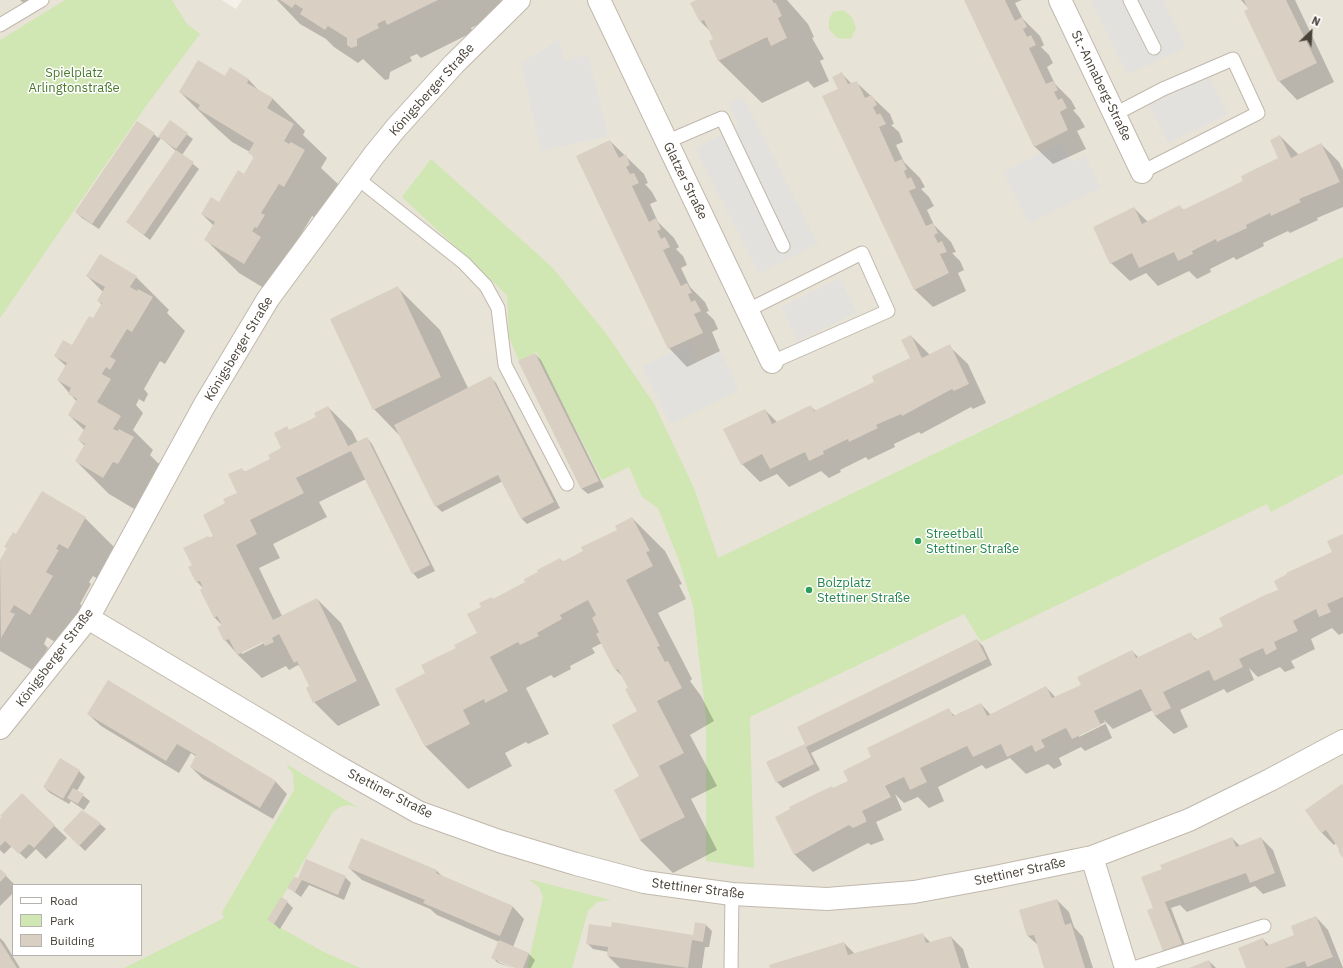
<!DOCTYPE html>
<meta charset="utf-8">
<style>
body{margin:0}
#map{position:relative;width:1343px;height:968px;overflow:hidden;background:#f4f1e9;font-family:"IBM Plex Sans",sans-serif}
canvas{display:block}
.legend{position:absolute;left:12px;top:884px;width:130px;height:72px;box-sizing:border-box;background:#fff;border:1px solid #b6b3af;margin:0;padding:5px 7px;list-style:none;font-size:12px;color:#484137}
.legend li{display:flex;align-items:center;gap:8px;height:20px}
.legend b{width:20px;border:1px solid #b6b3af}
.north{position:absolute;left:1291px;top:12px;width:40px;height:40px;-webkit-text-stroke:3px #fff;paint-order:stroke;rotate:25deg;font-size:11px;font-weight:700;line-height:16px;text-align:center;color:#484137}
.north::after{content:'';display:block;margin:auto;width:14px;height:18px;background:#484137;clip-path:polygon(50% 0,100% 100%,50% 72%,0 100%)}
</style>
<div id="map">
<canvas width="1343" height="968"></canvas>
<ul class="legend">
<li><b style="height:5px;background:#fff"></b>Road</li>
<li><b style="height:11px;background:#d0e7b3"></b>Park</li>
<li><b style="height:11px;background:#d9cfc2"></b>Building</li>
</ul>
<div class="north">N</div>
</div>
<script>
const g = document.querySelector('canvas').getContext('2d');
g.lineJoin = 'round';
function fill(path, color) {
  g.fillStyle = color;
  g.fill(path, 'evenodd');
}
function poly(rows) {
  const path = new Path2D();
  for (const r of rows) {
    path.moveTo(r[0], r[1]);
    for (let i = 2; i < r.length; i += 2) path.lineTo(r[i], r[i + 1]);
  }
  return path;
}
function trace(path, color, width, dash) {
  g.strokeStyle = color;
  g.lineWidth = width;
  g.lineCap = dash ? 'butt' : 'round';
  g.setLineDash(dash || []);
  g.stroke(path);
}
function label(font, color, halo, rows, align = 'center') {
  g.font = font + ' "IBM Plex Sans",sans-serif';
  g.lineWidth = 3;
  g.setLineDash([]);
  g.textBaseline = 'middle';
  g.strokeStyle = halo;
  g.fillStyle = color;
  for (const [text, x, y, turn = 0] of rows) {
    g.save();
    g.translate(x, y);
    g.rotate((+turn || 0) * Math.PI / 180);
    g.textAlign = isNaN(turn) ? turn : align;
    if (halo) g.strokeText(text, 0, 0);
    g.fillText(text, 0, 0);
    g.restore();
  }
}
fill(poly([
 [0,0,222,0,236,9,242,0,1343,0,1343,968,0,968],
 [13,885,141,885,141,955,13,955]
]), '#e8e3d7');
fill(poly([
 [65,0,172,0,187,24,200,34,146,106,0,318,0,40],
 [843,10,852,17,856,28,851,39,837,38,829,29,829,19,833,12],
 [431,159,552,267,608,336,654,404,694,488,718,558,1343,257,1343,474,1271,512,1267,504,981,642,964,614,750,717,754,868,706,861,706,717,693,606,678,558,658,508,642,497,629,467,602,480,536,352,519,361,509,337,507,295,402,197],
 [286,764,359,808,349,805,340,807,333,812,268,921,324,952,360,968,124,968,224,918,222,912,294,790,293,774],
 [528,879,611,900,597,902,588,911,572,968,527,968,543,898,539,887]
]), '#d0e7b3');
fill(poly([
 [1091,0,1163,0,1186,47,1127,75],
 [559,40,564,61,588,54,608,136,541,151,521,63],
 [1209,76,1228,114,1168,143,1149,105],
 [743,97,818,244,759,274,695,148,739,126,728,104],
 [1062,142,1072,162,1085,155,1101,188,1029,224,1003,172],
 [840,278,857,312,798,341,781,307],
 [688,344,697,363,720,351,739,390,671,424,642,367]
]), '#e3e1dd');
fill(poly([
 [20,0,34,0,26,5],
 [277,0,501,0,509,15,483,28,479,24,471,28,473,32,421,58,417,54,410,57,412,61,390,72,389,79,385,80,363,59,358,63,334,47,326,39,300,24],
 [698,0,787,0,808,24,814,37,812,38,824,59,820,61,829,81,814,88,808,81,762,103,719,61,710,42,715,40,711,32,701,22,692,3],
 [965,0,1022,0,1015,3,1023,19,1040,36,1044,45,1041,47,1049,55,1053,63,1047,67,1055,84,1071,100,1076,109,1073,110,1080,118,1085,127,1077,131,1086,149,1053,164,1034,146],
 [1241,0,1295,0,1334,82,1297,100,1279,81,1250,10],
 [230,69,249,80,260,92,272,98,305,131,303,135,327,158,321,168,338,184,317,219,312,216,294,246,277,296,239,273,206,240,214,226,202,214,219,203,244,175,254,158,250,152,232,142,213,125,180,92,225,77],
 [842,74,852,84,856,82,890,114,894,124,891,125,899,132,903,142,896,145,904,162,920,178,925,187,921,189,929,197,934,206,927,210,934,225,951,242,956,252,952,253,960,261,964,270,958,273,966,291,933,307,914,289,839,90],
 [170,122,193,139,182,155,199,169,150,240,127,222,176,151,161,138,99,229,82,218,76,212,154,134,158,138],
 [1280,136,1299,155,1321,144,1339,162,1343,170,1343,207,1317,218,1318,220,1290,233,1288,231,1263,243,1264,246,1236,260,1234,257,1210,269,1211,272,1197,279,1189,271,1158,286,1146,273,1130,281,1111,263,1134,208,1148,222,1180,207,1184,210,1244,181,1280,158],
 [610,141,644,174,648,183,645,184,652,192,657,201,650,204,658,222,674,238,679,247,676,249,683,256,687,265,681,268,690,287,705,302,709,311,706,312,714,320,718,329,712,332,720,351,687,367,669,348],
 [87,276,136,277,169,310,167,313,185,331,165,364,160,361,144,389,148,394,144,402,139,399,136,405,143,413,133,430,153,450,150,455,166,471,136,510,109,494,76,461,85,446,79,440,84,430,69,415,77,402,58,380,66,366,55,356,72,347,94,319,102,305,98,300,103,292],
 [398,288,440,330,468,388,490,377,496,383,560,508,527,524,521,518,503,481,442,512,436,506,400,436,374,409],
 [911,336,930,355,949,346,968,364,986,403,973,409,971,407,921,434,919,432,894,444,895,447,868,460,866,457,840,470,841,472,829,478,821,471,789,487,777,474,760,482,742,464,765,410,778,423,811,407,816,411,876,382,911,359],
 [535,354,541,360,604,487,588,494,582,489],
 [328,407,352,431,358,443,367,438,372,444,435,571,418,579,413,573,366,479,319,502,327,517,273,544,280,558,259,568,282,616,317,599,341,623,380,705,338,726,314,702,310,687,302,669,298,665,289,670,286,666,262,678,238,655,225,640,222,625,214,617,204,589,197,582,193,566,208,537,210,538,215,536,227,504,238,493,241,469,245,472,271,459,283,449,287,428,290,431,317,418],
 [267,639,268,641,242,654,241,652],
 [42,493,85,518,118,551,101,581,93,576,89,582,91,584,80,604,85,609,63,647,47,637,44,644,48,648,34,671,0,651,0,562,8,549,6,547,17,536],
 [632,518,665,551,682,584,679,585,686,599,658,613,692,679,690,681,701,696,714,721,690,735,717,786,691,799,717,850,673,873,640,840,639,712,629,688,623,677,616,670,602,643,592,648,595,653,570,666,571,669,554,678,551,675,526,688,549,734,528,744,526,742,505,753,512,766,468,789,426,747,396,690,427,674,477,634,494,600,527,583,560,559,563,562,584,551,618,531],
 [1343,535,1343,633,1339,635,1332,628,1311,639,1315,649,1291,661,1295,668,1285,672,1280,667,1258,677,1249,668,1254,680,1227,693,1224,689,1180,710,1188,727,1174,734,1155,716,1153,710,1113,729,1104,720,1112,738,1085,751,1081,747,1059,758,1062,765,1054,769,1048,764,1026,774,1010,758,986,769,982,765,938,787,944,801,929,808,918,797,904,803,895,794,902,810,876,822,884,840,871,845,868,843,813,872,794,854,834,789,849,782,871,758,949,710,955,716,981,704,991,715,1046,687,1056,698,1082,685,1132,651,1139,658,1190,633,1197,640,1223,628,1334,552],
 [1105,722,1105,724,1079,737,1079,735],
 [977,640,983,646,992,665,811,753,820,770,783,788,777,782,806,744],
 [108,681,275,781,287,794,273,819,203,779,191,767,197,757,191,753,179,773,101,726,88,714],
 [79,771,85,777,77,791,90,801,84,810,71,801,69,804,50,793,44,787],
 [1343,787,1343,857,1336,843,1334,845,1322,833],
 [22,795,67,838,46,859,36,849,26,859,12,846,4,854,0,850,0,821],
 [100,824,106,829,85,851,64,830],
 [1232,838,1240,846,1261,838,1273,850,1286,886,1263,894,1255,886,1187,912,1180,905,1171,908,1187,950,1170,957,1164,951,1154,909,1163,869],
 [349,868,437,871,443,877,512,906,524,919,513,947,529,954,535,960,531,968,518,968,498,960,498,962,513,968,498,963,492,957,499,942,437,915,430,909,362,880],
 [0,870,15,885,13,885,13,893,0,906],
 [345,877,351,883,344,900,309,885,301,897,289,888,299,880],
 [1057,900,1069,912,1074,927,1083,937,1093,968,1045,968,1039,946,1028,936,1021,911],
 [287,902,293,908,280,929,269,920],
 [1316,917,1328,930,1343,968,1247,968,1263,939,1270,946,1296,936],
 [706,925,712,931,709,947,705,947,702,968,620,968,608,956,609,952,593,949,587,943,694,937],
 [922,934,931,943,951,937,963,949,969,968,771,968,844,943,855,954],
 [0,938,4,942,20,968,0,968],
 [1209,961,1216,968,1192,968]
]), '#0003');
fill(poly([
 [280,0,438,0,387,25,385,20,377,24,379,28,357,39,357,46,351,48,347,45,347,38,328,26,325,30,300,14,303,9,295,4,292,8],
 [696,0,772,0,774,3,776,3,782,16,778,18,787,38,771,46,767,37,718,61,709,41,713,39,704,20,700,22,690,3],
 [964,0,1005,0,1015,21,1022,17,1027,27,1023,29,1027,37,1031,35,1036,45,1029,48,1046,84,1053,81,1058,90,1054,92,1058,100,1062,98,1067,108,1060,112,1068,130,1034,147],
 [1244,0,1286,0,1317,63,1278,82,1244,11,1248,9],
 [198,60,225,76,230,67,249,79,247,83,273,98,267,108,294,124,284,141,289,144,291,142,305,150,284,187,279,184,261,213,265,215,257,228,255,227,252,231,261,237,244,264,204,240,215,222,201,214,211,197,219,202,238,170,244,174,254,157,248,153,254,143,198,109,200,105,179,92],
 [842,72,848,84,857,81,865,98,872,95,877,105,873,107,877,115,880,113,886,124,879,127,895,162,902,159,907,169,904,171,907,179,911,177,916,188,909,191,918,209,926,226,933,223,938,233,934,235,938,243,942,241,947,252,940,254,949,273,914,290,822,96,838,89,832,77],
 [170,120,188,133,176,149,158,137],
 [137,121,155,133,92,224,75,212],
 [1280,135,1291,158,1321,143,1340,182,1299,199,1301,202,1271,216,1270,213,1246,225,1247,228,1217,242,1216,239,1192,251,1193,254,1178,261,1174,252,1139,268,1132,253,1110,264,1093,227,1134,207,1142,224,1180,205,1183,210,1243,181,1241,176,1278,158,1270,140],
 [610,140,619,158,626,154,630,165,626,167,630,174,634,173,639,183,632,186,649,222,656,218,661,229,657,231,661,239,665,237,670,247,663,250,681,286,687,283,692,293,688,294,691,302,695,300,701,311,694,314,703,333,668,349,576,156],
 [176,150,194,162,144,235,126,222],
 [100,254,137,276,130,287,137,291,138,289,153,297,132,332,127,329,110,357,116,360,110,370,106,367,102,374,111,379,97,402,121,416,113,429,118,431,119,429,134,437,118,464,113,462,103,478,75,461,85,444,78,440,86,426,68,415,77,399,68,394,71,388,57,380,67,363,54,356,63,340,72,345,89,316,93,318,102,303,97,301,105,287,86,276],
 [398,286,441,377,373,410,330,319],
 [911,335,922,358,950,344,969,384,954,391,952,389,902,416,901,414,876,425,878,428,849,442,848,439,823,451,824,454,809,461,805,452,770,469,762,454,741,465,723,429,765,409,772,424,811,405,814,411,874,382,872,376,910,358,901,340],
 [535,353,599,481,581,489,518,361],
 [491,376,554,502,521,519,498,475,435,507,394,425],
 [328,406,348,446,367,437,430,565,412,574,351,451,296,478,304,493,250,520,257,534,236,545,273,620,317,598,357,681,313,703,306,688,309,686,297,661,294,663,279,634,272,638,274,642,265,646,263,642,237,655,229,639,224,641,217,627,222,625,217,616,214,618,200,590,203,588,200,581,196,582,188,567,192,565,183,548,208,536,209,538,213,536,203,515,225,503,223,499,237,493,228,474,242,468,244,472,270,459,268,455,281,448,274,433,287,426,289,430,316,417,314,413],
 [42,491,86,517,68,549,59,544,56,549,59,550,46,572,53,576,30,615,14,605,10,612,15,614,1,638,0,560,7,548,4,547,13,532,16,534],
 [632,517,650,551,646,552,653,566,626,580,660,646,657,647,665,662,668,661,682,688,657,701,684,753,659,766,685,817,640,840,614,790,639,776,612,725,637,711,625,689,628,688,618,669,615,670,596,634,599,632,592,618,596,615,588,600,560,615,562,619,537,633,539,636,520,645,518,642,490,657,508,691,485,703,484,699,463,710,470,724,425,747,395,689,425,673,421,665,456,648,454,645,477,633,467,614,481,607,479,603,492,597,493,599,525,582,524,579,538,572,537,570,560,558,562,562,583,551,581,547,617,530,615,526],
 [1343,534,1343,597,1327,604,1331,612,1319,617,1316,609,1293,621,1298,631,1274,642,1277,649,1266,655,1263,648,1239,659,1243,667,1214,681,1209,670,1163,692,1171,708,1155,716,1141,689,1094,711,1101,725,1072,739,1066,728,1041,740,1045,747,1035,752,1032,745,1007,757,1001,744,973,757,967,746,920,768,927,782,910,790,904,777,885,786,891,797,862,811,866,819,866,822,853,828,849,825,794,855,775,817,790,809,789,807,832,786,833,788,848,781,843,771,871,757,867,748,949,708,953,716,981,703,987,716,1046,686,1052,698,1081,685,1077,677,1132,650,1136,658,1191,632,1195,640,1223,626,1219,618,1265,595,1278,590,1274,581,1287,574,1286,573,1332,552,1327,541],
 [977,639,987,659,806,747,814,764,776,783,766,762,805,744,797,727],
 [108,680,276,781,260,808,190,767,196,755,177,744,166,761,87,714],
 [60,758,80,770,63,799,43,787],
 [1342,784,1343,786,1343,858,1338,851,1340,850,1326,830,1321,833,1305,810],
 [73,788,84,794,78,804,67,798],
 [22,793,55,825,34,848,29,844,19,854,5,841,0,846,0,819,2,817,0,816],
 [82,810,101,823,79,846,63,830],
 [1232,837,1236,847,1261,837,1275,873,1250,883,1246,873,1165,902,1182,944,1163,951,1147,910,1153,908,1141,877,1162,869,1160,865],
 [361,838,437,870,436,873,513,906,500,936,423,903,425,900,348,868],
 [306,859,346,876,338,895,302,880,295,892,287,888,294,877,298,878],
 [0,869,7,875,0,882],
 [281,897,288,901,274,924,267,920],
 [1057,899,1065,925,1071,923,1085,968,1044,968,1034,935,1027,936,1019,910],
 [1316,916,1333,957,1307,967,1305,961,1285,968,1246,968,1238,948,1263,938,1266,946,1294,935,1291,926],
 [612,922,693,935,695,922,706,924,703,942,692,940,688,968,607,956,608,947,586,944,589,924,611,927],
 [923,933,926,943,951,936,961,968,770,968,769,965,844,942,848,955],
 [499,940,529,953,523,968,515,968,491,958],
 [0,941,17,968,0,968],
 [1209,960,1212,968,1189,968]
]), '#d9cfc2');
const lane = poly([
 [1130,0,1154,48],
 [0,25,42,0],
 [1115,114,1163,89,1233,59,1258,113,1142,172],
 [666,142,722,118,783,246],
 [357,178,464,263,486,286,498,308,505,365,567,484],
 [748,310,862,253,888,311,772,362],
 [731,968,732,894],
 [1134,968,1264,926]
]);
const street = poly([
 [599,0,772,362],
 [1060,0,1142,172],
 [88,618,333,764,418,812,499,841,576,864,644,882,732,894,827,899,914,892,990,878,1092,857,1189,820,1270,780,1343,741],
 [0,728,88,618,204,406,268,299,374,155,396,128,454,64,519,0],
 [1092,857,1126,968]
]);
trace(lane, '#c0b8ac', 15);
trace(street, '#c0b8ac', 24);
trace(lane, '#fff', 13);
trace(street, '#fff', 22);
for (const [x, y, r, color] of [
 [918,541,4,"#2e9e5b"],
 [809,590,4,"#2e9e5b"]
]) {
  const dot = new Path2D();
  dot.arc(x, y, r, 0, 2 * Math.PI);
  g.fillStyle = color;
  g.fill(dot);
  trace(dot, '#fff', 1.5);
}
label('13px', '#49792b', '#fff', [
 ["Spielplatz",74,73],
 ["Arlingtonstraße",74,88]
]);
label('13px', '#484137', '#fff', [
 ["St.-Annaberg-Straße",1101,86,64],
 ["Königsberger Straße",432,90,-48],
 ["Glatzer Straße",685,181,64],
 ["Königsberger Straße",239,349,-59],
 ["Königsberger Straße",55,658,-53],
 ["Stettiner Straße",390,794,27],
 ["Stettiner Straße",1020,872,-12],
 ["Stettiner Straße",698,889,7]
]);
label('13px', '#27864d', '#fff', [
 ["Streetball",926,534],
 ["Stettiner Straße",926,549],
 ["Bolzplatz",817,583],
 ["Stettiner Straße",817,598]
], 'left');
</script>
